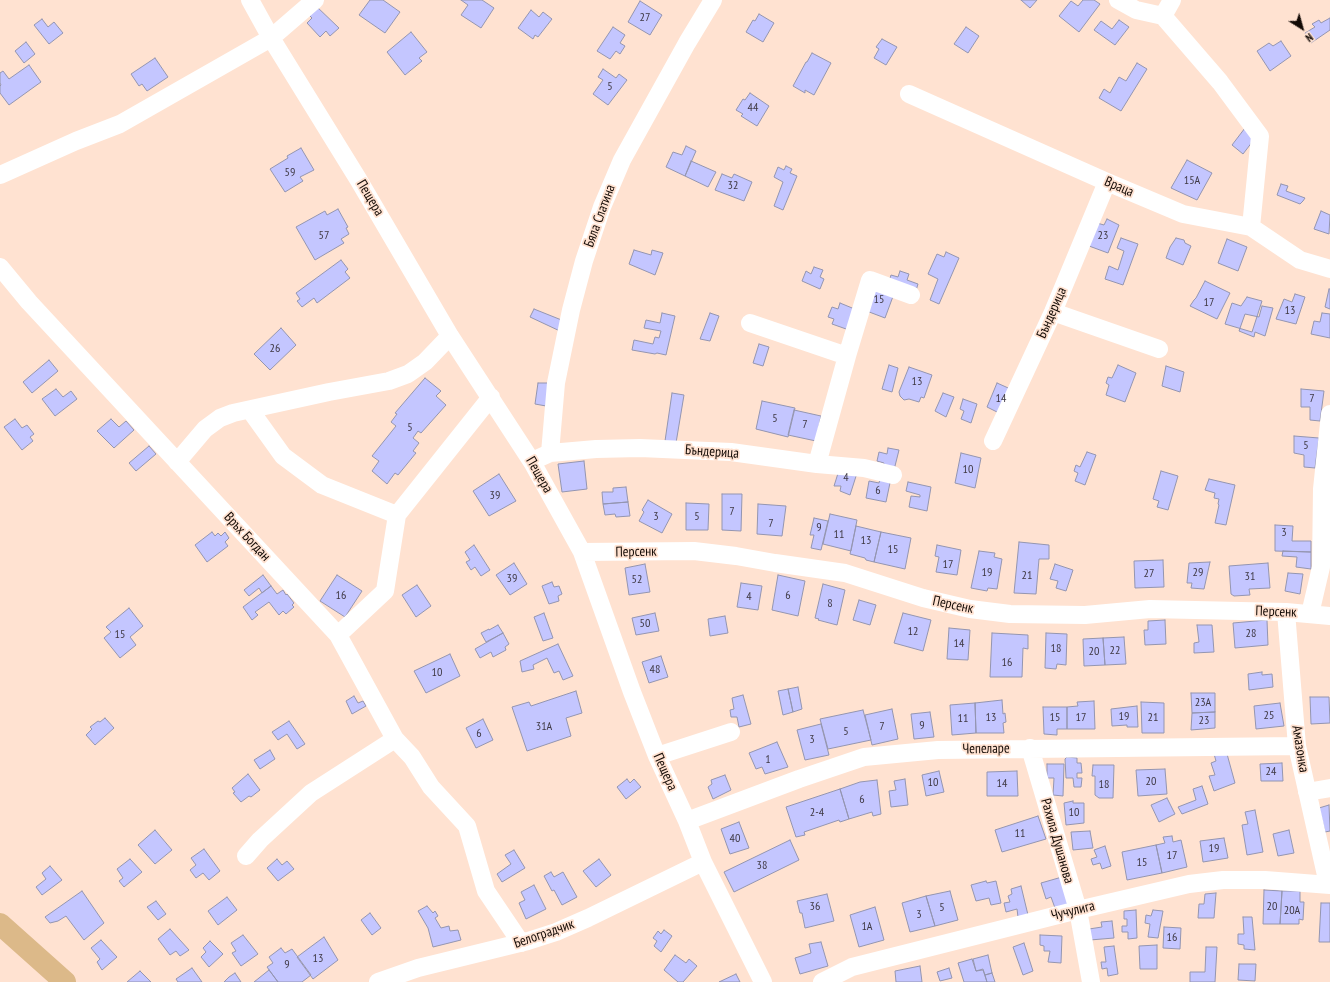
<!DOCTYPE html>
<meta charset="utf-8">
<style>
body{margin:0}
#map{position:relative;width:1330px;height:982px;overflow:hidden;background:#ffe2d1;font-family:"PT Sans Narrow",sans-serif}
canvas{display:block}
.north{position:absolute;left:1282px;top:8px;width:40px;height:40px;-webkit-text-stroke:3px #ffe2d1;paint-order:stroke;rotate:143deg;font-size:11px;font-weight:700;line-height:16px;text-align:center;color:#130a05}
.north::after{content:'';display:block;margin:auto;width:14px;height:18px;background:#130a05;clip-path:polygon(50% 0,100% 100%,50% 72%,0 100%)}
</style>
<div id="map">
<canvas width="1330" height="982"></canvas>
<div class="north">N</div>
</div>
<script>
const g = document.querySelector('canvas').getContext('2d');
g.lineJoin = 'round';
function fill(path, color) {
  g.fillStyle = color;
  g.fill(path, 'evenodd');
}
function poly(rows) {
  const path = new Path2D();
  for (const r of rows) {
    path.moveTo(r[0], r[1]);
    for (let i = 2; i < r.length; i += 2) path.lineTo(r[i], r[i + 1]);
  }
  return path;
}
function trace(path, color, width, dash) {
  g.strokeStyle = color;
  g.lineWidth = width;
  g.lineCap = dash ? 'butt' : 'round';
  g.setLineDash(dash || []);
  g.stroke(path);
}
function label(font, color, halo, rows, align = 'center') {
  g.font = font + ' "PT Sans Narrow",sans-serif';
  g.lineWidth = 3.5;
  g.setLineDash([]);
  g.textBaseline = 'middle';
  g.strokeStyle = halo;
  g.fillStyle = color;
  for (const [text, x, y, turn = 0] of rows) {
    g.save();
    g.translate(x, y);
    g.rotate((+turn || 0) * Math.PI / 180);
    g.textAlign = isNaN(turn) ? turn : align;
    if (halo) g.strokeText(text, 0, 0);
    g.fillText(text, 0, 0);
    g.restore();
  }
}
const building = poly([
 [370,0,383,0,400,12,385,33,359,15,370,0],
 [461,0,482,0,494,8,481,28,461,15,468,5,461,0],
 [1021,0,1037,0,1030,8,1021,0],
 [1083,0,1094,0,1100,4,1079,32,1059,16,1071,1,1078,6,1083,0],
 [640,1,662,15,650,35,628,22,640,1],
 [315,5,339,28,330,36,326,31,320,37,307,23,312,18,307,13,315,5],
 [531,10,539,17,543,12,552,19,538,37,535,35,533,39,518,28,531,10],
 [759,14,774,23,763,42,746,32,753,20,755,21,759,14],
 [1330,18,1330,30,1311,43,1305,33,1315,27,1312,24,1319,20,1321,23,1330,18],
 [42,19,48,27,54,22,63,33,49,44,34,25,42,19],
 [1119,20,1129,27,1115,45,1094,30,1101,21,1112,29,1119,20],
 [613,27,625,35,620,43,625,46,620,54,616,51,610,59,597,51,613,27],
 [966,27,979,36,968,53,954,44,966,27],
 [411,32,427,52,419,58,422,61,405,75,387,52,411,32],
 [882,39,897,47,886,65,874,58,879,49,876,47,882,39],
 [1281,41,1291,56,1270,71,1257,51,1269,43,1273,46,1281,41],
 [26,42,35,54,24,63,15,51,26,42],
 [812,53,831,63,814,95,805,90,805,93,793,86,806,62,807,62,812,53],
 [155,58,168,77,147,91,142,84,139,86,131,74,155,58],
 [1137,63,1147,69,1121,111,1099,98,1104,89,1110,93,1119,77,1126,81,1137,63],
 [29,65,41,82,9,105,0,93,0,86,1,85,0,83,0,73,3,71,9,79,29,65],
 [603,69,616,78,619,74,627,80,608,105,593,94,603,80,598,77,603,69],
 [750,93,769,106,757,126,741,116,743,114,736,110,743,99,745,100,750,93],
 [1245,128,1256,137,1243,154,1232,145,1245,128],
 [686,146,696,151,685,176,666,167,673,152,682,155,686,146],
 [301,148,314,170,300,177,303,181,285,192,270,169,288,158,287,156,301,148],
 [1187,160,1212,173,1197,200,1171,188,1187,160],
 [691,161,716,172,708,187,685,176,691,161],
 [786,166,792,169,790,173,797,176,783,210,774,206,783,182,774,177,778,167,784,170,786,166],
 [722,174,732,178,734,174,752,182,744,201,715,190,722,174],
 [1281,184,1288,186,1286,191,1305,198,1303,201,1300,204,1277,195,1281,184],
 [338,209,348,227,346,228,349,234,341,239,344,243,315,260,296,227,325,211,327,215,338,209],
 [1321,211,1330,215,1329,234,1314,229,1321,211],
 [1107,219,1119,225,1108,253,1089,246,1097,223,1104,225,1107,219],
 [1121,238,1138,244,1123,285,1105,279,1109,266,1118,270,1124,251,1117,248,1121,238],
 [1176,238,1184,240,1185,243,1191,246,1183,265,1166,258,1170,247,1176,238],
 [1227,239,1247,247,1238,271,1218,263,1227,239],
 [634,250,651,255,652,250,663,253,655,275,629,264,634,250],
 [946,252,959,258,939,304,930,300,938,279,928,274,937,254,944,257,946,252],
 [341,260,348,269,345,272,350,278,317,303,314,298,302,307,297,301,300,299,296,293,341,260],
 [814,267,823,270,820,277,824,279,820,289,802,281,806,271,811,274,814,267],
 [900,271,909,274,907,280,918,284,915,294,888,285,891,275,898,277,900,271],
 [1205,281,1230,293,1217,319,1190,306,1194,300,1196,298,1205,281],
 [874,283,895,291,885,318,864,310,874,283],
 [1329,289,1330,289,1330,309,1325,307,1329,289],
 [1295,294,1305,297,1296,324,1276,319,1284,299,1292,302,1295,294],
 [1247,297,1262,301,1252,332,1225,324,1232,303,1241,306,1247,297],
 [840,303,857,310,849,330,832,324,834,319,828,317,832,307,838,309,840,303],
 [1262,306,1273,308,1265,336,1255,332,1254,337,1239,331,1245,314,1259,317,1262,306],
 [534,309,564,321,562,332,530,317,534,309],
 [662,313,675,316,666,355,657,353,655,354,632,350,634,340,653,344,655,337,659,338,661,331,644,328,646,320,660,323,662,313],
 [710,313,719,316,710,341,700,339,710,313],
 [1322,313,1330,314,1330,338,1311,334,1314,321,1320,322,1322,313],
 [281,328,296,345,270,370,254,354,281,328],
 [759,344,769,347,763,366,753,363,759,344],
 [49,360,58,371,32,393,23,382,49,360],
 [889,365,898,368,892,392,882,389,889,365],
 [1118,365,1136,373,1125,402,1106,395,1109,385,1106,383,1108,377,1112,378,1118,365],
 [1166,366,1184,372,1180,392,1162,386,1166,366],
 [909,367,932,375,924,398,921,397,919,402,909,399,904,400,900,396,899,392,909,367],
 [425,378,441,391,436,396,446,405,421,433,418,431,413,438,419,443,413,451,416,453,398,475,395,473,387,484,372,471,379,461,372,456,396,426,391,422,397,414,395,413,425,378],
 [538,383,549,383,546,406,535,404,538,383],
 [997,383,1015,391,1005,416,987,407,997,383],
 [56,389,63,397,71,391,77,399,55,416,42,399,56,389],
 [1301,389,1324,391,1320,421,1310,420,1310,407,1301,407,1301,389],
 [672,393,684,395,676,443,665,441,672,393],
 [943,393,954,397,946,417,935,411,943,393],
 [963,399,977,404,971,423,961,419,964,411,960,409,963,399],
 [762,401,795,408,788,437,756,429,762,401],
 [794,410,821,416,816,441,788,435,794,410],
 [15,419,22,428,27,425,34,434,30,437,33,441,22,450,4,427,15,419],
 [111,419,119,427,126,421,134,430,114,448,97,431,111,419],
 [1294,436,1319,438,1315,468,1304,467,1304,455,1294,453,1294,436],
 [149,446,156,454,136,471,129,463,149,446],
 [888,448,899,450,894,470,883,468,884,463,877,461,879,452,887,454,888,448],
 [1087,452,1096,455,1085,485,1075,481,1078,473,1074,471,1076,465,1080,467,1087,452],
 [961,453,981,458,975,488,955,483,961,453],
 [584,461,587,489,562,492,558,464,584,461],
 [840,467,858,470,850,495,840,491,841,486,834,486,840,467],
 [1161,471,1178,476,1168,510,1157,507,1159,501,1153,499,1161,471],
 [499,474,516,501,489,516,473,491,499,474],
 [881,475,891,478,886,502,866,498,869,481,879,483,881,475],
 [1209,479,1235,485,1226,525,1215,523,1219,505,1218,504,1219,499,1214,498,1215,493,1205,490,1209,479],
 [908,482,931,487,927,511,909,507,911,496,920,497,920,495,906,491,908,482],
 [626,487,628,502,603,504,602,492,613,492,613,488,626,487],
 [722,494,742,494,741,531,722,530,722,494],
 [648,500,672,514,662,533,639,521,644,512,642,510,648,500],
 [628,502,630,516,616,517,615,514,605,515,603,504,628,502],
 [686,503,709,504,708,530,686,530,686,503],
 [758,504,786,506,782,536,757,534,758,504],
 [830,514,857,520,851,551,823,544,830,514],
 [814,518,828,521,821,550,811,548,814,535,810,535,814,518],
 [1275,525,1293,526,1292,541,1311,541,1311,552,1275,551,1275,525],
 [856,526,881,532,874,562,866,560,865,558,850,554,856,526],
 [212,532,215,536,218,533,221,536,225,532,229,538,225,542,228,546,207,562,195,545,212,532],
 [881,532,911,538,905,569,874,562,881,532],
 [1019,542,1049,545,1049,559,1039,559,1036,594,1014,593,1019,542],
 [474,545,490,570,481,576,475,567,471,570,466,562,470,560,465,552,474,545],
 [937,545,961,550,957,575,936,572,939,557,935,556,937,545],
 [979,551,995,553,994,557,1002,559,997,589,988,588,987,591,971,588,979,551],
 [1283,551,1311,552,1311,569,1296,567,1297,557,1282,556,1283,551],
 [1163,560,1164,587,1135,588,1134,561,1163,560],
 [1210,562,1204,589,1191,588,1192,583,1187,583,1189,563,1210,562],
 [514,563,527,584,510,595,496,575,514,563],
 [1268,563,1270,588,1249,589,1250,595,1234,596,1231,594,1229,566,1268,563],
 [645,564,650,592,629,595,625,568,645,564],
 [1055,564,1073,570,1066,591,1056,588,1058,581,1050,579,1055,564],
 [1288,573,1303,574,1300,594,1285,591,1288,573],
 [263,575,271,586,262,593,259,588,249,596,244,590,263,575],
 [337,575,362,591,345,617,320,601,337,575],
 [778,575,805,581,798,616,772,610,778,575],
 [552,582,554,587,559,586,562,594,558,596,559,601,549,604,542,586,552,582],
 [741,583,762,586,758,610,737,607,741,583],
 [823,584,845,590,837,625,818,620,819,619,815,618,823,584],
 [417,585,431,606,416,617,402,595,417,585],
 [271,586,277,594,283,590,286,595,287,594,294,603,292,605,294,607,286,614,283,611,279,615,269,602,255,612,258,615,252,620,243,607,271,586],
 [859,600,876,605,870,625,853,620,859,600],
 [129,608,143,626,130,637,136,645,120,658,104,638,111,632,106,627,129,608],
 [544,613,553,638,543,641,534,617,544,613],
 [655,613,659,631,636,635,632,618,655,613],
 [903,613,931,620,923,651,894,643,903,613],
 [725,616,728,633,710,636,708,619,725,616],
 [1165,620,1166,644,1145,645,1144,630,1148,630,1148,621,1165,620],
 [1267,620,1268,645,1235,648,1233,623,1267,620],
 [498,625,503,633,486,642,481,633,489,629,489,630,498,625],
 [1197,625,1212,625,1214,652,1194,653,1194,643,1199,642,1197,625],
 [949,628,970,630,968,660,947,659,949,628],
 [503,633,509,644,505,647,506,650,493,657,491,652,480,658,475,649,503,633],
 [992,633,1028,635,1028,649,1023,648,1022,677,990,677,992,633],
 [1046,633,1067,634,1066,665,1057,664,1056,669,1045,668,1046,633],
 [1124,637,1126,664,1105,665,1103,638,1124,637],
 [1103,638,1105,665,1084,666,1083,639,1103,638],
 [558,644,573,676,563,680,559,671,554,673,547,658,533,665,534,669,522,672,520,661,558,644],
 [450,654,460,676,426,693,414,671,450,654],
 [661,656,668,677,649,683,642,662,661,656],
 [1262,672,1262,675,1272,674,1273,687,1249,690,1248,674,1262,672],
 [798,687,802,709,793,712,788,689,798,687],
 [788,689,793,712,783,715,778,691,788,689],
 [576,691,582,713,566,718,571,736,527,751,512,707,529,702,531,706,576,691],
 [1191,693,1215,693,1215,712,1192,713,1191,693],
 [743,695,751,724,739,727,737,717,731,717,730,710,734,709,732,698,743,695],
 [354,696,358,703,363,701,366,706,352,714,346,701,354,696],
 [1310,697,1329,697,1330,723,1311,724,1310,697],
 [1002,700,1003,714,1005,713,1006,722,1003,723,1004,733,976,733,975,703,1002,700],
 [1094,701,1095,729,1067,729,1067,707,1078,706,1077,702,1094,701],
 [1141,702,1164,703,1164,733,1142,733,1141,702],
 [975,703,976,733,952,735,950,705,975,703],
 [1280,703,1284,726,1256,729,1254,706,1280,703],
 [1137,706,1138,727,1127,727,1127,725,1112,726,1111,709,1137,706],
 [1043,707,1067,707,1067,729,1057,729,1057,735,1044,734,1043,707],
 [892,709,898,739,872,745,865,715,892,709],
 [863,710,871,740,828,749,820,719,863,710],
 [930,712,934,737,914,739,911,714,930,712],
 [1215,712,1215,728,1191,730,1192,713,1215,712],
 [105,718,114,728,95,745,86,735,92,729,90,727,98,721,100,722,105,718],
 [483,719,493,740,476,748,466,728,483,719],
 [289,721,305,744,297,749,287,734,278,740,272,732,289,721],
 [821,724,829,755,805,760,797,730,821,724],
 [777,742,788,767,765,774,762,767,756,769,749,753,777,742],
 [270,750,275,759,260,769,254,760,270,750],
 [1214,754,1227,754,1235,783,1214,791,1209,776,1215,775,1211,763,1216,761,1214,754],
 [1067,757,1077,758,1077,763,1081,763,1082,773,1077,773,1077,778,1082,778,1081,787,1074,787,1073,778,1066,778,1065,759,1067,757],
 [1282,763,1283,781,1261,781,1260,764,1282,763],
 [1047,764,1064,764,1063,796,1053,795,1054,778,1047,778,1047,764],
 [1093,765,1114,765,1113,798,1099,798,1095,795,1095,776,1092,776,1093,765],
 [1165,769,1167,794,1138,796,1136,770,1165,769],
 [939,771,944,792,926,796,922,775,939,771],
 [1017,771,1018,796,987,796,987,772,1017,771],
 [248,774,260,790,251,797,249,796,241,802,233,793,235,792,232,788,248,774],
 [725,775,731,790,713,799,708,787,712,784,711,780,725,775],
 [627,779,630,783,634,779,641,787,626,799,617,787,627,779],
 [905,779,908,805,891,807,889,791,896,790,894,781,905,779],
 [877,780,881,814,873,816,872,812,849,819,840,789,860,782,877,780],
 [1202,786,1208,804,1182,814,1178,807,1196,800,1193,789,1202,786],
 [840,789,849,819,840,822,839,820,804,832,805,835,796,837,786,807,840,789],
 [1167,798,1175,814,1159,822,1151,805,1167,798],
 [1073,801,1073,803,1084,803,1084,823,1066,825,1064,803,1073,801],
 [1329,805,1330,831,1325,832,1319,808,1329,805],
 [1255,810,1263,852,1247,855,1242,825,1248,824,1245,812,1255,810],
 [1038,816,1046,839,1002,852,995,830,1038,816],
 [739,822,749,848,730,854,721,829,739,822],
 [155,830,172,850,155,864,138,845,155,830],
 [1289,830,1294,853,1278,856,1273,834,1289,830],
 [1090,831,1093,848,1073,850,1071,832,1090,831],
 [1172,836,1173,842,1181,840,1187,867,1162,873,1156,845,1165,843,1163,837,1172,836],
 [1224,838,1228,858,1203,862,1200,841,1224,838],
 [790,840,799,860,734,892,724,872,790,840],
 [1156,845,1162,873,1127,880,1122,852,1156,845],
 [1105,846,1111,866,1102,869,1100,863,1093,865,1091,859,1097,857,1094,850,1105,846],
 [204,849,220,871,209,880,203,873,196,878,190,870,196,865,191,858,204,849],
 [514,850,525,868,502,882,497,874,511,864,505,855,514,850],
 [130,859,142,872,124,887,119,881,123,878,117,869,130,859],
 [277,859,282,865,287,861,294,869,278,881,267,868,277,859],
 [599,859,611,875,596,887,583,871,599,859],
 [50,866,62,880,42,895,36,887,46,879,42,873,50,866],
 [551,872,554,877,563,872,577,897,562,905,554,890,552,891,544,876,551,872],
 [1062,877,1071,904,1055,908,1051,897,1046,899,1041,883,1062,877],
 [986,881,987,883,996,881,1001,903,991,905,989,898,976,901,971,885,986,881],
 [534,885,546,909,526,919,519,903,525,900,521,892,534,885],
 [1021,886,1028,915,1018,917,1017,909,1006,912,1004,903,1010,902,1008,896,1012,894,1011,889,1021,886],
 [1264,890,1282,891,1280,924,1263,924,1264,890],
 [82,891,104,923,84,940,66,916,58,921,50,923,45,917,82,891],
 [950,891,958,920,935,926,926,896,950,891],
 [1282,891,1300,891,1300,902,1304,902,1303,920,1299,919,1299,924,1280,924,1282,891],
 [1216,893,1214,918,1198,918,1199,904,1204,904,1205,894,1216,893],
 [827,894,834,921,805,928,802,913,800,913,797,901,827,894],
 [926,896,935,926,910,932,902,903,926,896],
 [227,897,237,910,218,925,208,911,227,897],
 [156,901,166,914,158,920,147,907,156,901],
 [1321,903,1330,903,1330,942,1319,942,1321,903],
 [427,906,433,913,435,911,438,916,435,918,441,928,449,926,450,931,458,930,461,940,433,947,428,928,418,911,427,906],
 [875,907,884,940,859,947,850,915,875,907],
 [1136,910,1137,938,1128,939,1128,932,1122,932,1122,926,1127,926,1127,919,1124,919,1124,911,1136,910],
 [1153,910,1163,911,1158,938,1148,937,1150,924,1145,923,1146,915,1151,916,1153,910],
 [370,913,381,928,372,935,361,920,370,913],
 [1243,917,1252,917,1255,950,1244,949,1244,945,1238,944,1238,934,1244,934,1243,917],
 [1112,921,1114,938,1090,940,1089,929,1102,927,1101,922,1112,921],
 [1164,927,1181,928,1180,949,1163,948,1164,927],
 [170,929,189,950,180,956,176,951,170,955,158,939,170,929],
 [664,930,672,936,661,952,654,946,657,941,653,938,658,931,661,934,664,930],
 [243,935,258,954,241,966,232,953,236,951,231,943,243,935],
 [1040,935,1062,936,1061,963,1048,962,1050,951,1044,951,1044,946,1040,945,1040,935],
 [324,937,338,960,313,979,297,957,324,937],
 [101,940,117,957,102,970,97,962,100,959,91,948,101,940],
 [210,941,223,954,209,967,201,957,206,952,203,948,210,941],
 [821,942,828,966,800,974,795,958,811,953,809,944,821,942],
 [1024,943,1033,971,1023,975,1013,947,1024,943],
 [1157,945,1157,969,1140,969,1139,946,1157,945],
 [1114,946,1118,974,1108,976,1107,968,1102,969,1101,962,1106,962,1104,947,1114,946],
 [1206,947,1217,947,1215,982,1190,982,1190,972,1205,972,1206,947],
 [281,948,285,953,292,949,311,975,302,982,278,982,267,967,273,963,269,957,281,948],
 [675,955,686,963,689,959,697,966,683,982,678,982,664,970,675,955],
 [988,955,992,973,985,975,983,969,976,971,973,959,988,955],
 [972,959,976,971,983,970,987,982,964,982,958,963,972,959],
 [1239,964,1256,964,1255,981,1238,980,1239,964],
 [920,966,922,982,896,982,895,971,920,966],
 [192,968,202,982,178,982,176,979,192,968],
 [949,968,952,978,940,981,937,972,949,968],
 [269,970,278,982,254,982,269,970],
 [140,971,151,982,127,982,140,971],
 [235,973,241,982,224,982,229,977,235,973],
 [992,973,995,982,986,982,987,982,985,975,992,973],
 [736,974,740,982,719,982,736,974]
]);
fill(building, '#c4c6ff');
trace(building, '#9495b0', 1);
trace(poly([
 [250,0,271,38,358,179,450,336,532,462,582,552,632,692,657,756,687,821,703,862,763,982],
 [1118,0,1136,10,1163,16,1220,82,1260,136,1251,227],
 [1163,16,1172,0],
 [909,94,1107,182,1183,214,1251,227,1300,260,1330,269],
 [0,175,76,141,120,124,271,38,315,0],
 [0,267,29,302,338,635,395,739,412,757,431,787,467,826,486,891,521,943],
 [1053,312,1159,349],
 [750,323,847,356],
 [250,410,283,456,322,485,397,515],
 [993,441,1053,312,1107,182],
 [550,453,556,383,571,310,584,261,602,207,622,160,687,43,713,0],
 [539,458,550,453,596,449,640,448,731,452,817,464,864,468,893,475],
 [177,462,205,429,220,418,233,413,329,392,389,381,408,374,425,362,450,336],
 [817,464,847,356,870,280,911,295],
 [582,552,694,551,736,556,775,563,845,573,923,598,970,609,1010,614,1085,615,1150,609,1286,612,1330,616],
 [1286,612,1297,746,1328,884],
 [1310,614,1321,567,1322,489,1330,414],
 [338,635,385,591,397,515,491,397],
 [1030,748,1078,910,1091,982],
 [657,756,731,732],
 [1307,792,1330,788],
 [687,821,799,779,864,757,938,750,1297,746],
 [246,856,260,840,311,793,395,739],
 [378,982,418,968,528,941,556,932,588,918,703,862],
 [822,982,852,967,1078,910,1189,884,1223,880,1265,880,1330,885]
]), '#fff', 18);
trace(poly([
 [0,924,65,982]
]), '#dcb989', 22);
label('12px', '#3f3944', null, [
 ["27",645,18],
 ["5",610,87],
 ["44",753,108],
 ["59",290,173],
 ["15A",1192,181],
 ["32",733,186],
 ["57",324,236],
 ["23",1103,236],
 ["15",879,300],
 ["17",1209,303],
 ["13",1290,311],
 ["26",275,349],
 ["13",917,382],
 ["14",1001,399],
 ["7",1312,399],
 ["5",775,419],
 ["7",805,425],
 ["5",410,428],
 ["5",1306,446],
 ["10",968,470],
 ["4",846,478],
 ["6",878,491],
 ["39",495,496],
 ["7",732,512],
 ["3",656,517],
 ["5",697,517],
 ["7",771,524],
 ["9",819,528],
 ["3",1284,533],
 ["11",839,535],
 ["13",866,541],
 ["15",893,550],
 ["17",948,565],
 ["19",987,573],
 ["29",1198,573],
 ["27",1149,574],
 ["21",1027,576],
 ["31",1250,577],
 ["39",512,579],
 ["52",637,580],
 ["16",341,596],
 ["6",788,596],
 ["4",749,597],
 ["8",830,604],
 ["50",645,624],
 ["12",913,632],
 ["28",1251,634],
 ["15",120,635],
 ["14",959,644],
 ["18",1056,649],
 ["22",1115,651],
 ["20",1094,652],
 ["16",1007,663],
 ["48",655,670],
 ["10",437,673],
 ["23А",1203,703],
 ["25",1269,716],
 ["19",1124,717],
 ["13",991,718],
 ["15",1055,718],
 ["17",1081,718],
 ["21",1153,718],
 ["11",963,719],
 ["23",1204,721],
 ["9",922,726],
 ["31А",544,727],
 ["7",882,727],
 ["5",846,732],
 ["6",479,734],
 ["3",812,740],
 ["1",768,760],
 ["24",1271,772],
 ["20",1151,782],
 ["10",933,783],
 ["14",1002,784],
 ["18",1104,785],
 ["6",862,800],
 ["2-4",817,813],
 ["10",1074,813],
 ["11",1020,834],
 ["40",735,839],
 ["19",1214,849],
 ["17",1172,856],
 ["15",1142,863],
 ["38",762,866],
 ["36",815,907],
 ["20",1272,907],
 ["5",942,908],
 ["20А",1292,911],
 ["3",919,915],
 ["1А",867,927],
 ["16",1172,938],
 ["13",318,959],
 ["9",287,965]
]);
label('14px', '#130a05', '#ffe2d1', [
 ["Враца",1119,187,23],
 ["Пещера",370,198,59],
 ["Бяла Слатина",600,216,-70],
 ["Бъндерица",1052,313,-66],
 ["Бъндерица",712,452,4],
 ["Пещера",539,475,60],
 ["Връх Богдан",247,537,47],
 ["Персенк",636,552,-1],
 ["Персенк",953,605,12],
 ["Персенк",1276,612,2],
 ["Чепеларе",986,749,-1],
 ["Амазонка",1300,749,81],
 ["Пещера",665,772,66],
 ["Рахила Душанова",1057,841,74],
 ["Чучулига",1073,911,-14],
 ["Белоградчик",544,934,-19]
]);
</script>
